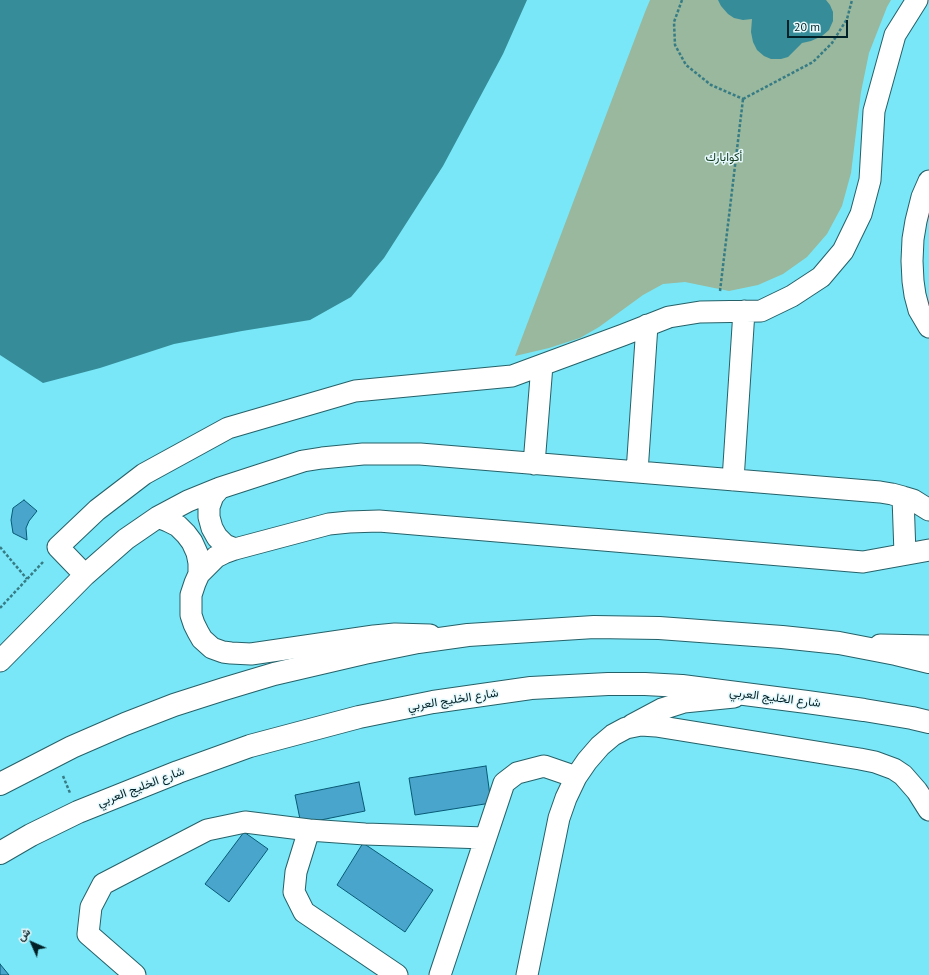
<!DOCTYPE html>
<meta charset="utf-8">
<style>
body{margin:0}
#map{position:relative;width:929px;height:975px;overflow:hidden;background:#79e7f7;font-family:"PT Sans",Vazirmatn,sans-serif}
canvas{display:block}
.north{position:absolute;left:12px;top:923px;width:40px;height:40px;-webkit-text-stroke:3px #e5f9fc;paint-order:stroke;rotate:315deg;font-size:11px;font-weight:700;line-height:16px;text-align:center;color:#002127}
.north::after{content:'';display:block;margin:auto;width:14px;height:18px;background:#002127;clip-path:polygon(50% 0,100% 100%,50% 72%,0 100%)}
.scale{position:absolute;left:787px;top:20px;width:61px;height:18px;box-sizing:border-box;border:2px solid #002127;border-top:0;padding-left:5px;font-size:12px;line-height:14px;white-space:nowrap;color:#002127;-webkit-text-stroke:3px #e5f9fc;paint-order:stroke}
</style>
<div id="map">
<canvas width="929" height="975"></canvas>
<div class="north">ش</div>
<div class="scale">20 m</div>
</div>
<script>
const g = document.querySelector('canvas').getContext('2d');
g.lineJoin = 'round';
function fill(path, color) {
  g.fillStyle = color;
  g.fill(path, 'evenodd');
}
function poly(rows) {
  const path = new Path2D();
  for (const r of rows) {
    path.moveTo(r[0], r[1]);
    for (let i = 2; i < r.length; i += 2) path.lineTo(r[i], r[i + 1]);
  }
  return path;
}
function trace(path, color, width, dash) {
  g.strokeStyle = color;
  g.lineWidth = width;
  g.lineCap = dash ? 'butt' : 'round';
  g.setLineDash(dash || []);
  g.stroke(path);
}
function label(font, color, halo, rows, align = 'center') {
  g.font = font + ' "PT Sans",Vazirmatn,sans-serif';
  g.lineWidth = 3;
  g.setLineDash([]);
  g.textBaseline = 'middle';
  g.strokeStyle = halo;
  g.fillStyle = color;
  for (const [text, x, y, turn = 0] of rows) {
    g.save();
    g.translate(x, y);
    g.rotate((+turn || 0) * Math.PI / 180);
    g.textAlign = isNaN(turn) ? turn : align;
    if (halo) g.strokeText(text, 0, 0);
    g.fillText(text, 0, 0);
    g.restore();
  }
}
fill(poly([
 [650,0,891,0,887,7,869,53,861,92,851,173,842,206,827,234,807,257,783,274,758,285,729,291,685,282,663,284,643,295,599,327,580,338,549,348,515,356,645,12]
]), '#99b89d');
fill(poly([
 [0,0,527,0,503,54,443,166,384,258,351,297,310,320,242,331,174,344,100,368,43,383,0,355],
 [718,0,826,0,830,5,833,12,833,21,829,30,822,36,811,41,802,43,788,57,781,59,771,59,764,56,757,50,753,42,751,32,752,19,743,20,734,18,728,14,721,6]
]), '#368c99');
const building = poly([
 [24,500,37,511,29,521,26,528,27,540,13,533,11,520,13,508,24,500],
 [486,766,491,803,415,815,409,778,486,766],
 [359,782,365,811,301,824,295,795,359,782],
 [244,832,268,849,229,902,205,884,244,832],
 [363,843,433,890,405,932,337,885,363,843],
 [0,964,9,975,0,975,0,964]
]);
fill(building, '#49a5cb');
trace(building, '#085975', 1);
const minor = poly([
 [929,181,922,197,916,221,913,239,912,261,913,281,915,295,919,310,929,327],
 [534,464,542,365],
 [637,472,647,325],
 [733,480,744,311],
 [220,488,213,496,209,507,209,517,212,528,217,537,225,545,235,549],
 [903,497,905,554],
 [158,517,168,521,178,526,186,534,192,542,197,553,199,563,199,574],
 [85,575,58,547,97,510,144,474,228,428,355,391,512,376,623,335,669,317,700,312,761,311,792,296,821,277,843,251,861,214,870,180,874,111,895,35,917,0],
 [430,635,395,634,374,636,251,654,231,653,223,652,212,648,202,639,198,632,194,624,191,615,191,595,195,583,199,574,216,557,224,553,235,549,329,524,349,522,379,521,863,562,929,550],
 [880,645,929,646],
 [0,661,85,575,126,539,158,517,188,501,220,488,303,461,322,458,363,454,420,454,880,492,892,494,903,497,913,500,929,510],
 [632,725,662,709,684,702,734,697],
 [135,975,88,934,91,907,103,884,207,830,245,822,309,830],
 [397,975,304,912,294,892,296,872,309,830,365,834,485,838],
 [440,975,504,783,517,773,544,766,576,777],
 [527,975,559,818,566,798,576,777,587,761,600,746,613,735,626,728,641,725,656,726,860,759,875,762,894,769,903,775,917,791,929,810]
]);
const major = poly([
 [0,784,72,747,125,724,174,705,224,689,274,674,364,653,418,642,468,635,594,627,659,628,782,637,839,643,896,654,929,662],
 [0,853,31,835,78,812,178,772,250,746,359,717,433,702,531,688,608,684,645,684,682,686,807,702,864,710,912,718,929,722]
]);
trace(minor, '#256169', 23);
trace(major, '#256169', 24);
trace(poly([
 [682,0,674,22,675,45,686,65,711,85,743,99],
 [743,99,813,62,832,43,847,19,852,0],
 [720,291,743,99],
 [0,547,27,579],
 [0,608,43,562],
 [63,776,70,793]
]), '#377b85', 2.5, [3, 2]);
trace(minor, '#fff', 21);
trace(major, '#fff', 22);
label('12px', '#11371a', '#e5f9fc', [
 ["أكوابارك",724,158]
]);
label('12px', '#002127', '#e5f9fc', [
 ["شارع الخليج العربي",775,698,7],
 ["شارع الخليج العربي",453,700,-9],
 ["شارع الخليج العربي",141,787,-21]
]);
</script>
